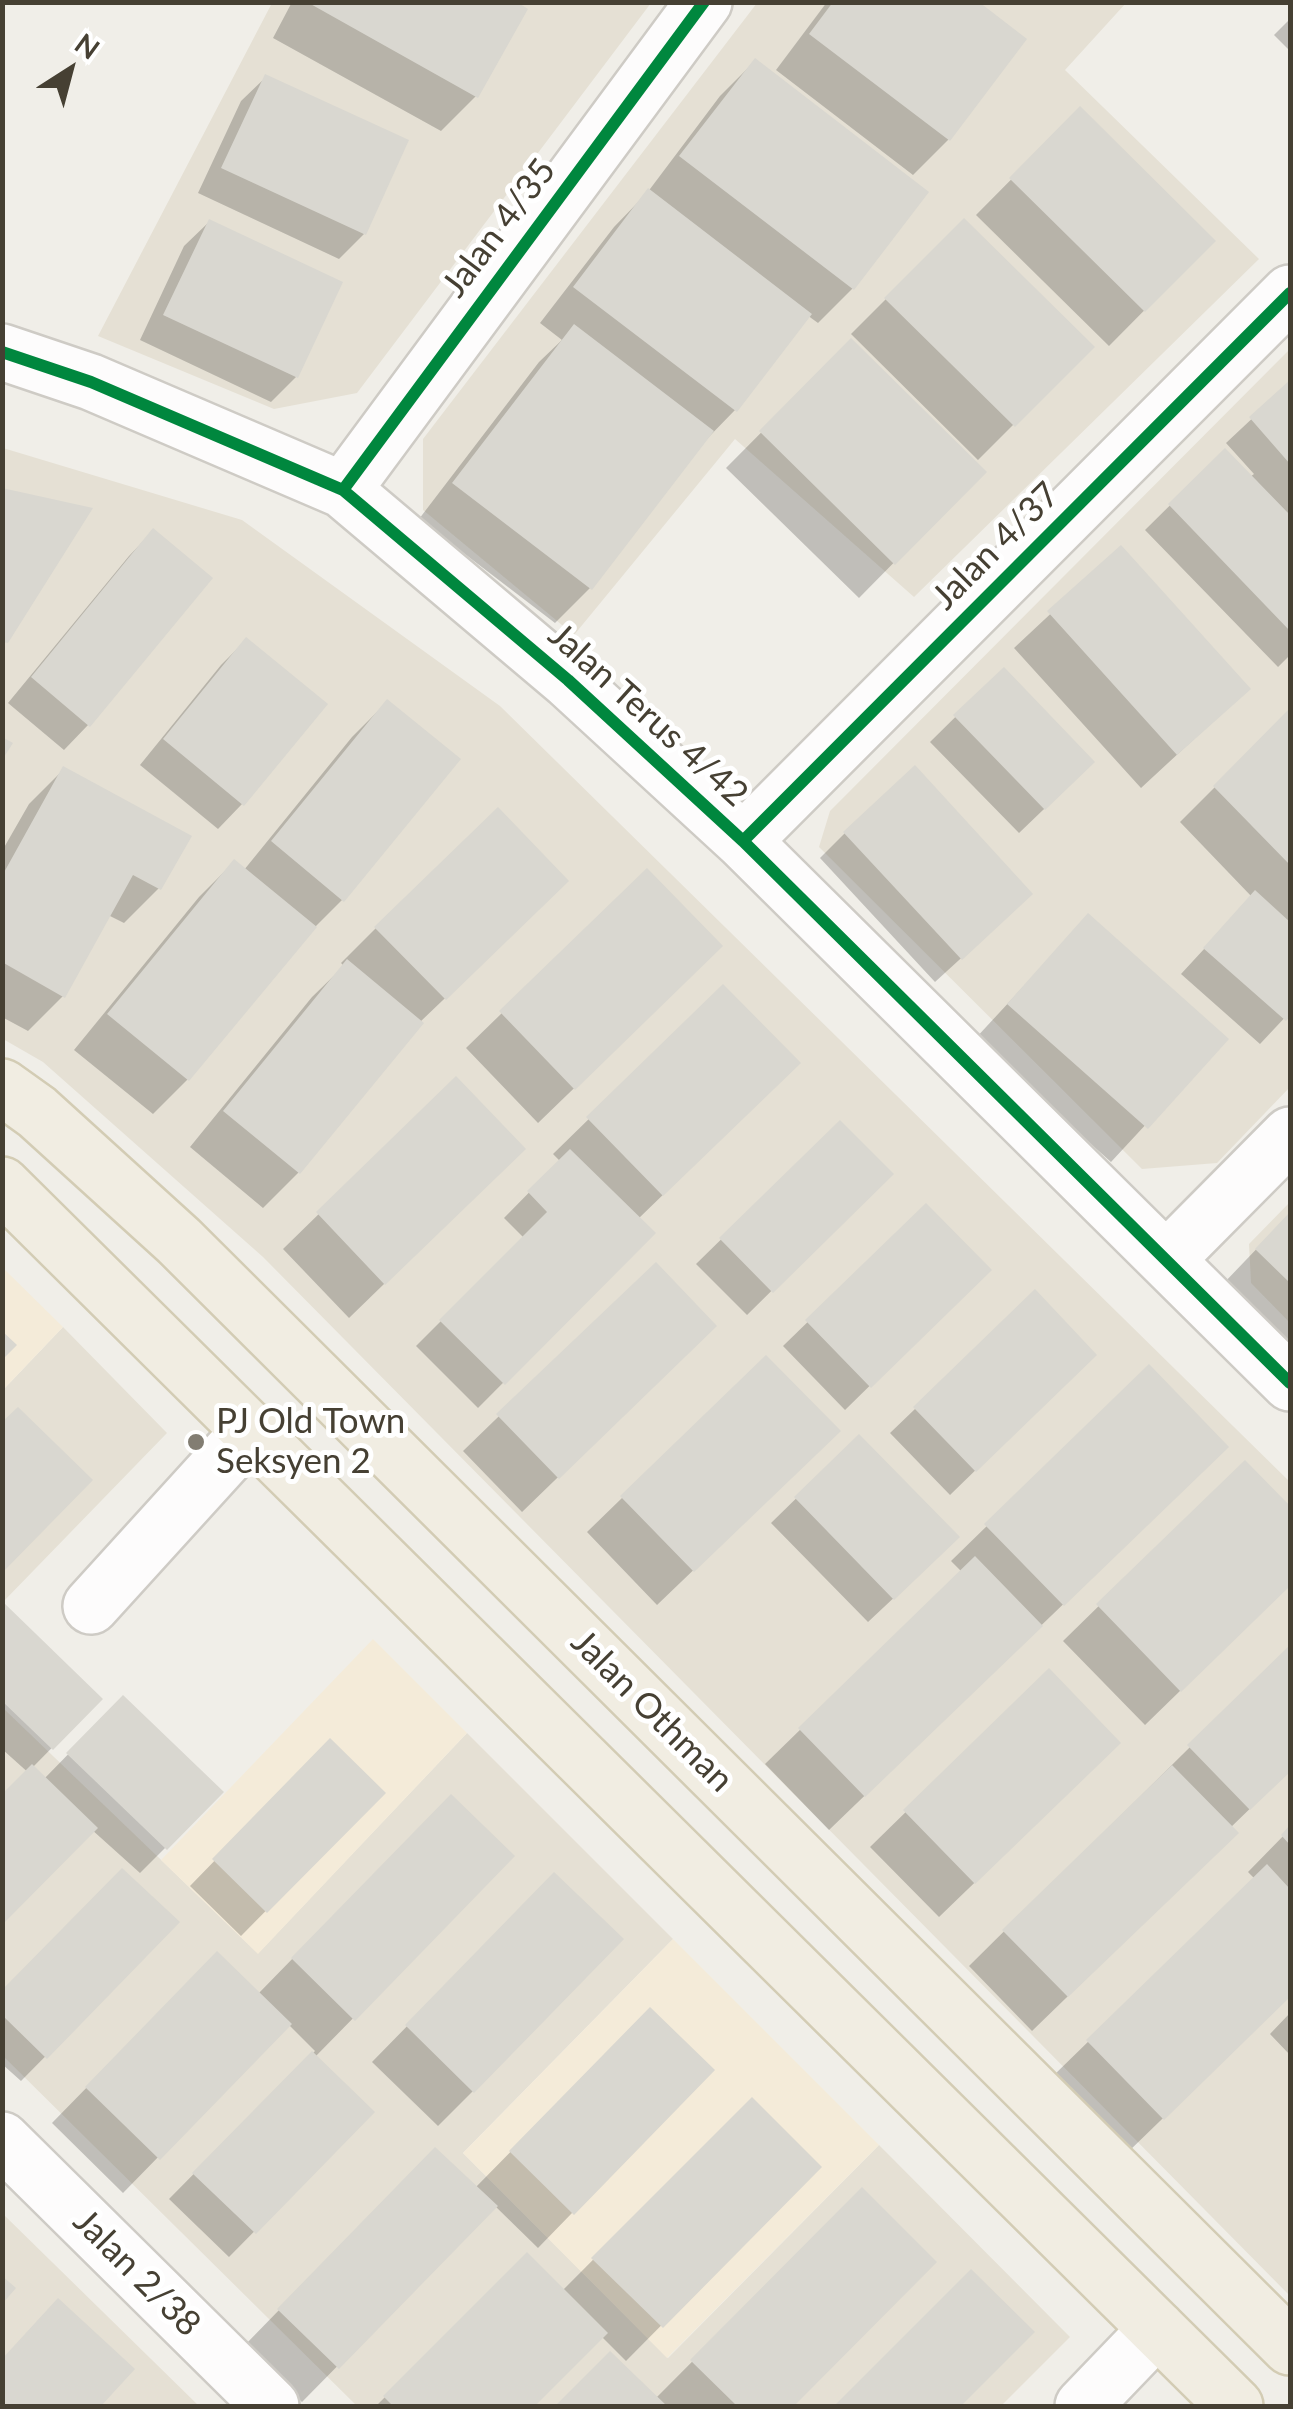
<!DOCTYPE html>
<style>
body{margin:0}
#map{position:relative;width:1293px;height:2409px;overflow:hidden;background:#f0eee8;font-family:Lato,sans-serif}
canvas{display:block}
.frame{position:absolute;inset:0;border:5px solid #464033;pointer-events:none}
.north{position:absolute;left:20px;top:20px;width:100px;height:100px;-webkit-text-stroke:8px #fff;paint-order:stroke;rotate:36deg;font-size:28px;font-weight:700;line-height:40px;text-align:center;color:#464033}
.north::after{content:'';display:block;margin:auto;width:35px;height:45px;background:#464033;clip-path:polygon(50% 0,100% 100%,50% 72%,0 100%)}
</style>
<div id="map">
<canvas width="1293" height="2409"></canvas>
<div class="frame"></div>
<div class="north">N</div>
</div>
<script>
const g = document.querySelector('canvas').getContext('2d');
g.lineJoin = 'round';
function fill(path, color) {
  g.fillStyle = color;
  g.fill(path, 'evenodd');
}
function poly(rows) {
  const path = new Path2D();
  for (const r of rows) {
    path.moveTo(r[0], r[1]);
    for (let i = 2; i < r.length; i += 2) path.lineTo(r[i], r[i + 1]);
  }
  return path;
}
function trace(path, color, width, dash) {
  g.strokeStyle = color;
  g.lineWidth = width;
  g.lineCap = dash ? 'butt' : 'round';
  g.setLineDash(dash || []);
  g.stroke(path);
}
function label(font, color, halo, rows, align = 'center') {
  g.font = font + ' Lato,sans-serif';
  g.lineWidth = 10;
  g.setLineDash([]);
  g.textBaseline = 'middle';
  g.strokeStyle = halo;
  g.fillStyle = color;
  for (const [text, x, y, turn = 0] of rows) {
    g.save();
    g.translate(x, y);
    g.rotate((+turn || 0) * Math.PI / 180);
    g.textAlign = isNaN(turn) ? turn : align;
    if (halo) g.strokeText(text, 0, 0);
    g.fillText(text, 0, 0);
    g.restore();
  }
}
fill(poly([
 [272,3,651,3,357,393,274,409,98,336],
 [757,3,1126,3,1065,70,1259,259,914,597,735,439,574,635,423,510,423,439],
 [1290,349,1290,1087,1217,1163,1142,1169,819,847,830,811],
 [3,448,242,520,500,706,1290,1482,1290,2296,263,1257,43,1062,3,1039],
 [1290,1202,1290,1323,1251,1283,1249,1244],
 [63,1327,167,1433,3,1602,3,1390],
 [2,1707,258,1953,467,1733,673,1939,463,2153,668,2358,879,2145,1070,2337,1001,2406,357,2406,3,2056],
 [3,2214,199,2406,3,2406]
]), '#e5e0d4');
fill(poly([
 [2,1267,63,1327,3,1390,2,1390],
 [373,1639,467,1733,258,1954,161,1860],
 [673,1939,879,2145,667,2358,463,2153]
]), '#f4ebd9');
fill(poly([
 [292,2,512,2,476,96,441,131,273,38],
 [827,2,975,2,1023,39,948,140,913,175,776,70],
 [1290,19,1290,51,1274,35],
 [755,61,853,288,818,323,807,315,735,410,700,446,590,588,555,623,419,519,539,362,562,340,540,323,614,227,647,193,720,96],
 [266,77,364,234,339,259,198,193,241,101],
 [1080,110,1213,241,1109,346,976,215],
 [964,221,1091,347,978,460,851,334],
 [209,222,296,377,271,402,140,340,184,246],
 [851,342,983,472,859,598,726,468],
 [1290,383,1290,655,1278,667,1145,530,1225,451,1250,477,1254,474,1226,443],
 [153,531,88,725,64,750,8,703,129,556],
 [1121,548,1248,689,1141,788,1014,648],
 [246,640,242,804,218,829,140,765,221,665],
 [1003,670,1067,787,1019,833,930,742],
 [387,702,458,760,342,900,307,935,187,1080,153,1114,74,1050,199,897,234,862,244,870,352,737],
 [1290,712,1290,1012,1260,1044,1181,974,1252,897,1180,822],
 [64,769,159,888,124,923,108,915,63,996,28,1031,2,1017,2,851,29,804],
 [845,833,1005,918,935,982,820,858],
 [647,872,685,981,538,1123,466,1048],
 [531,916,420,1022,298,1173,263,1208,190,1147,312,997,344,966,341,963,376,928],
 [1088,917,1225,1039,1111,1162,974,1040],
 [723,988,763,1098,638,1219,652,1233,478,1408,416,1346,524,1238,504,1218,560,1161,553,1154],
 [456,1080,488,1183,349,1318,283,1249],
 [840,1123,890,1174,747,1315,696,1264],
 [926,1207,988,1270,845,1410,783,1346],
 [1290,1214,1290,1352,1222,1285],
 [655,1265,679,1360,522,1512,463,1451],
 [1094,1355,950,1495,890,1433,915,1409],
 [1149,1368,1191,1481,829,1830,765,1764,962,1572,951,1561],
 [859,1437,932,1562,868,1622,771,1523],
 [1245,1463,1290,1509,1290,1584,1145,1725,1063,1641],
 [803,1465,657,1605,587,1532,622,1498],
 [2,1605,100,1699,32,1768,44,1779,123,1698,221,1792,140,1873,2,1749],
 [1290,1648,1290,1770,1230,1828,1200,1868,1032,2031,969,1966],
 [1049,1672,1083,1778,939,1917,870,1847],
 [330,1742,382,1793,241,1936,190,1886],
 [1290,1829,1290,1995,1127,2153,1053,2076,1255,1879,1248,1872],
 [416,1832,512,1856,315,2057,372,2112,229,2257,169,2199,315,2051,288,2024,123,2193,52,2123,182,1990,258,1994],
 [554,1876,473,2091,438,2126,372,2062],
 [177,1923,21,2081,2,2064,2,1993],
 [650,2010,572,2213,538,2248,495,2206,302,2402,244,2346,435,2150,475,2188],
 [1290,2013,1290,2055,1270,2034],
 [752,2100,818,2167,626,2361,601,2336,532,2406,376,2406,527,2256,562,2291],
 [862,2191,934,2262,791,2406,559,2406,610,2355,655,2399],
 [971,2272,1032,2332,958,2406,837,2406]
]), '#0003');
fill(poly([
 [307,2,517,2,528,9,478,98],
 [833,2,979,2,1027,39,950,141,809,34],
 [755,58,929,192,854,290,679,156],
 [265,74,409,140,366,235,221,168],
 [1080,106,1216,241,1145,312,1009,178],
 [648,188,812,314,737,412,573,287],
 [964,218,1095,347,1015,427,884,298],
 [209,219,343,282,298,378,163,315],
 [574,324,714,431,592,590,452,483],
 [851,338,987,472,895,565,759,431],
 [1290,380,1290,464,1249,417],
 [1225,448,1290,515,1290,631,1168,504],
 [2,488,93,508,8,643,2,642],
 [153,528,213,578,90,727,31,677],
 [1121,545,1251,689,1177,755,1047,611],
 [246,637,328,704,244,806,163,739],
 [1004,667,1095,762,1045,810,953,715],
 [387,699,461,759,344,902,271,841],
 [1290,708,1290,865,1213,786],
 [2,737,13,743,2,760],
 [915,765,1033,894,962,960,843,832],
 [63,766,192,836,161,890,133,875,65,998,2,962,2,876],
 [498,807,569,881,446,1000,374,927],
 [234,859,317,927,189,1081,107,1014],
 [647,868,723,946,575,1090,499,1011],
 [1255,890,1290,922,1290,1016,1286,1021,1203,948],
 [1088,913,1229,1039,1148,1129,1007,1004],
 [347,959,424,1023,300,1174,223,1111],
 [723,984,801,1063,663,1196,586,1117],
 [456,1076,526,1149,385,1285,316,1212],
 [840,1120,894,1174,773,1293,719,1238],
 [570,1149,656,1233,505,1385,439,1320,547,1212,527,1191],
 [926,1203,992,1270,871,1388,805,1320],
 [1290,1212,1290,1283,1255,1249],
 [656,1262,717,1326,559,1479,496,1414],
 [1035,1289,1097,1355,976,1472,913,1407],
 [2,1331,17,1345,2,1360],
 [766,1355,841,1431,694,1572,620,1496],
 [1149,1364,1229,1447,1064,1606,984,1524],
 [18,1407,93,1480,2,1573,2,1422],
 [859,1434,960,1537,894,1600,794,1497],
 [1245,1460,1290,1506,1290,1586,1181,1692,1096,1604],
 [975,1556,1043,1626,865,1797,798,1728],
 [2,1601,103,1699,53,1750,2,1701],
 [1290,1645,1290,1772,1250,1810,1187,1745],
 [1049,1668,1121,1743,975,1884,903,1810],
 [123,1695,224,1792,167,1850,66,1753],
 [330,1738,386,1793,267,1913,212,1859],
 [32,1764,98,1828,2,1925,2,1794],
 [1172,1765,1239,1833,1068,1997,1002,1930],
 [451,1794,515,1856,355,2021,291,1958],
 [1290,1825,1290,1845,1281,1835],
 [1267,1864,1290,1889,1290,1997,1164,2120,1086,2040],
 [122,1868,180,1922,47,2059,2,2015,2,1990],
 [554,1872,624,1939,474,2093,405,2025],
 [217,1951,292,2024,160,2160,85,2087],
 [650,2007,715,2070,574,2215,509,2151],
 [312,2051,375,2112,256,2234,192,2173],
 [752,2097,822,2167,663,2328,591,2258],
 [435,2147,498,2206,339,2369,277,2309],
 [862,2187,937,2262,794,2406,737,2406,690,2360],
 [527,2252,608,2333,535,2406,393,2406,383,2396],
 [971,2269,1035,2332,961,2406,834,2406],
 [2,2276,16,2288,2,2304],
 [58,2298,135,2369,101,2406,2,2406,2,2359],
 [610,2351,667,2406,555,2406]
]), '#d9d7d0');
const minor = poly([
 [2,352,91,382,343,490,568,680,743,841,1290,1383],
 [343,490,704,2],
 [743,841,1290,293],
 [1167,1259,1290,1135],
 [91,1606,251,1430],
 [2,2140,271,2406],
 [1083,2406,1157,2329]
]);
const major = poly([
 [2,1087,37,1112,179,1241,1290,2347],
 [2,1185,1235,2406]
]);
trace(minor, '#cecbc5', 60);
trace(major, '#d3ccb4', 60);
trace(minor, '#fdfcfc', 55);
trace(major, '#f1ede2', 55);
trace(poly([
 [2,352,91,382,343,490,568,680,743,841,1290,1383],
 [343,490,704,2],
 [743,841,1290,293]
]), '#00873e', 12);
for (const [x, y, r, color] of [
 [196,1442,10,"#827d72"]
]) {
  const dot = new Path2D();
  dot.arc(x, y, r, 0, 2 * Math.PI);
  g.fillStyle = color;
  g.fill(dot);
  trace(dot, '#fff', 4);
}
label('35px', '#464033', '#fff', [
 ["Jalan 4/35",499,228,-53],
 ["Jalan 4/37",996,546,-45],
 ["Jalan Terus 4/42",648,715,42],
 ["Jalan Othman",652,1711,45],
 ["Jalan 2/38",137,2273,45]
]);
label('35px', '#464033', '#fff', [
 ["PJ Old Town",216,1422],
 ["Seksyen 2",216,1462]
], 'left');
</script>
